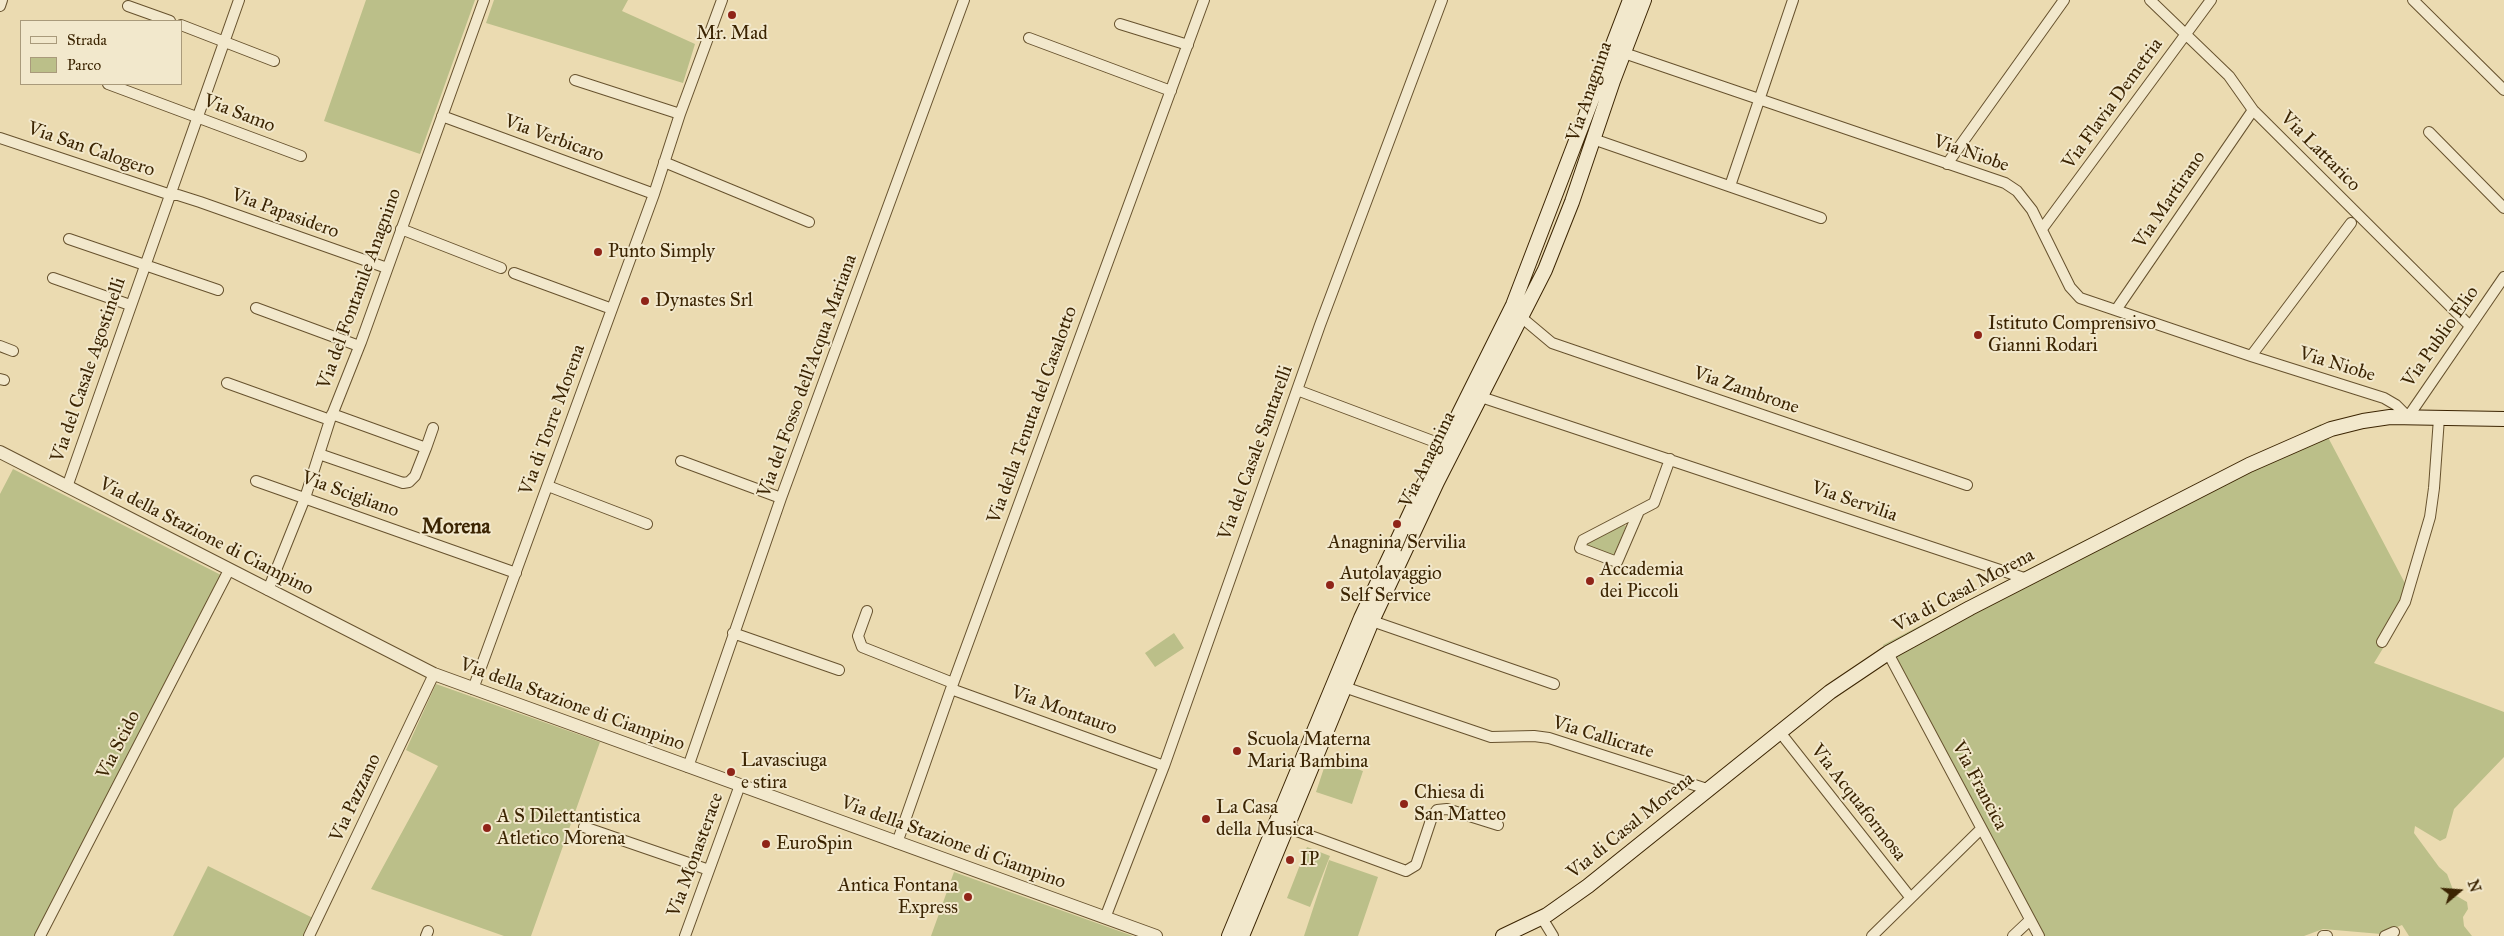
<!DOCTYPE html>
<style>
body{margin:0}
#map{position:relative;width:2504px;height:936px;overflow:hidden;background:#ebdbb1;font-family:"IM FELL Great Primer",serif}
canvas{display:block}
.legend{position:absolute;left:20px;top:20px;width:162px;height:65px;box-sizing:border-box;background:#f2e8cc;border:1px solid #a99a7b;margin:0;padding:6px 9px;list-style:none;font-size:15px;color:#3b2402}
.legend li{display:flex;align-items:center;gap:10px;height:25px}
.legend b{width:25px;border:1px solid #a99a7b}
.north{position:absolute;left:2434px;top:866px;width:50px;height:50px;-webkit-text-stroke:4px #f2e8cc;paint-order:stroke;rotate:72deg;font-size:14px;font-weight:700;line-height:20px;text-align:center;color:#3b2402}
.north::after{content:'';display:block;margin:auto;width:18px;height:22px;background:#3b2402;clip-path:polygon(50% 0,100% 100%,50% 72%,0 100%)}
</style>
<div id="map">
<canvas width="2504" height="936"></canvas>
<ul class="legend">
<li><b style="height:6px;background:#f2e8cc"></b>Strada</li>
<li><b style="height:14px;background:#bbbf89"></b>Parco</li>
</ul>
<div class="north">N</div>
</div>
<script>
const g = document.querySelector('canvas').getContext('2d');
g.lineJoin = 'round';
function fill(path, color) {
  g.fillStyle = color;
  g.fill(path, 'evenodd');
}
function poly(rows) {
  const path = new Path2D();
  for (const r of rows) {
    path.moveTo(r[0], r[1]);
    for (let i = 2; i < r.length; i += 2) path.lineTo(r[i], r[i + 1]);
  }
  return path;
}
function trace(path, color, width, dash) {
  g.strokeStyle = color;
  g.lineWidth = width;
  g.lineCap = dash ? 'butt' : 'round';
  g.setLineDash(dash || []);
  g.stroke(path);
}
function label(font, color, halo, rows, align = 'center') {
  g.font = font + ' "IM FELL Great Primer",serif';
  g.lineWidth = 4;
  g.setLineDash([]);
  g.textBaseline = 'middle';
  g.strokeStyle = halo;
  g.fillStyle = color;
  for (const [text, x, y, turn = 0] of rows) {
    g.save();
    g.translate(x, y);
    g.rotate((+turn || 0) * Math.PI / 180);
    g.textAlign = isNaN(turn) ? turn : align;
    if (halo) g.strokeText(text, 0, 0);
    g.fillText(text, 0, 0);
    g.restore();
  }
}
fill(poly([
 [366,0,475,0,420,154,324,121],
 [494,0,628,0,622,11,695,44,683,83,486,23],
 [2321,424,2408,589,2396,627,2374,663,2504,712,2504,757,2454,809,2446,838,2440,841,2415,826,2414,833,2439,867,2447,874,2455,895,2467,902,2468,909,2463,917,2464,926,2472,936,2409,936,2402,925,2381,934,2323,929,2304,936,2039,936,1883,645,2069,548],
 [13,469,221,575,36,936,0,936,0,494],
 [1621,524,1626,526,1614,555,1586,547,1587,542],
 [1174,633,1184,648,1155,667,1145,653],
 [436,684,600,742,531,936,504,936,371,889,438,766,406,750],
 [1327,759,1363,771,1352,804,1316,792],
 [1307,847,1330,856,1310,907,1287,898],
 [1329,860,1378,877,1358,936,1304,936],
 [208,866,317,920,309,936,173,936],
 [954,872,1133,936,931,936]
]), '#bbbf89');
const minor = poly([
 [2150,0,2229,76,2253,110,2470,326],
 [2413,0,2504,90],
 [0,6,2,0],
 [128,6,170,21],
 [1120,24,1188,45],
 [181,25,274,61],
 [1029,38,1171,91],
 [1624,53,2005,183,2017,191,2032,210,2070,287,2080,298,2251,356,2384,398,2396,405,2408,417,2504,277],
 [575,80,680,114],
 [108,84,301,156],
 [442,116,654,194],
 [2429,132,2504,208],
 [0,138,171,195,178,195,200,202,387,268],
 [1593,139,1821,218],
 [664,162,809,222],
 [1947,164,2064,0],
 [1730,186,1793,0],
 [401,229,501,268],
 [2042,229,2211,0],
 [69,239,218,290],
 [514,273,612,309],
 [53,278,130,305],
 [256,308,359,346],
 [2116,310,2253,110],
 [1521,317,1552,343,1967,485],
 [0,346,13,351],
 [2251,356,2351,223],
 [0,379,4,380],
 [227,383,330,420],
 [1297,390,1438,443,1444,443],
 [1481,397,2027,579],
 [426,448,433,428],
 [319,454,403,483,409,482,415,476,426,448,332,414],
 [681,461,781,498],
 [256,481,516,573],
 [548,486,647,524],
 [67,487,239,0],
 [1639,511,1617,562,1580,548,1583,540,1654,503,1670,459],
 [268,590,305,498,330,420,361,342,484,0],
 [867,611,858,636,862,647,953,683],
 [1372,621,1554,684],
 [733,633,839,670],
 [2382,642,2405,602,2430,517,2434,488,2439,418],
 [1888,653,2039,936],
 [1344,687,1491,737,1534,736,1549,738,1707,789],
 [473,689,654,194,680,114,722,0],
 [951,689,1164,766],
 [1779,731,1910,897],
 [688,767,781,498,964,0],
 [584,827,709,870],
 [1286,827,1406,871,1416,865,1432,817,1437,810,1447,809,1498,825],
 [897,843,951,689,1204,0],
 [1105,918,1164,766,1320,325,1442,0],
 [1542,918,1553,936],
 [40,936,229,570],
 [309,936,434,674],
 [426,936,428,931],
 [685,936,740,785],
 [1872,936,1981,829],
 [2013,936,2030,920],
 [2323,936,2327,936],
 [2385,936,2394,932]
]);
const tertiary = poly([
 [0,452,434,674,1156,936]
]);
const secondary = poly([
 [1229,936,1361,618,1423,486,1513,305,1630,0],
 [1242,936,1372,621,1437,482,1545,270,1572,202,1613,81,1644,0],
 [1503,936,1547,915,1588,886,1830,692,1888,653,1970,608,2249,465,2331,429,2363,421,2390,417,2504,419]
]);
trace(minor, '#67522e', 12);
trace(tertiary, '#67522e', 14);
trace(secondary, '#3b2402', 16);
trace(minor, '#f2e8cc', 10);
trace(tertiary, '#f2e8cc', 12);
trace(secondary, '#f2e8cc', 14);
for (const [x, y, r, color] of [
 [732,15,5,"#8f2418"],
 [598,252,5,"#8f2418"],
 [645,301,5,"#8f2418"],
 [1978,335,5,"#8f2418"],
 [1397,524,5,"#8f2418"],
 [1590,581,5,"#8f2418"],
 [1330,585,5,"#8f2418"],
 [1237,751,5,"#8f2418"],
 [731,772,5,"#8f2418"],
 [1404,804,5,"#8f2418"],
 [1206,819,5,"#8f2418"],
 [487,828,5,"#8f2418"],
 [766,844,5,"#8f2418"],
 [1290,860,5,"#8f2418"],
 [968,897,5,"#8f2418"]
]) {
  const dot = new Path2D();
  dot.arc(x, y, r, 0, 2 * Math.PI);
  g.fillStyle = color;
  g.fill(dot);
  trace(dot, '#f2e8cc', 2);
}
label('19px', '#3b2402', '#f2e8cc', [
 ["Mr. Mad",732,34,"center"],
 ["Punto Simply",608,252],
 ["Dynastes Srl",655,301],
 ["Istituto Comprensivo",1988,324],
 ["Gianni Rodari",1988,346],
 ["Anagnina/Servilia",1397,543,"center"],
 ["Accademia",1600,570],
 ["dei Piccoli",1600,592],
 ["Autolavaggio",1340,574],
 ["Self Service",1340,596],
 ["Scuola Materna",1247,740],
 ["Maria Bambina",1247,762],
 ["Lavasciuga",741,761],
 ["e stira",741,783],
 ["Chiesa di",1414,793],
 ["San Matteo",1414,815],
 ["La Casa",1216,808],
 ["della Musica",1216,830],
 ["A S Dilettantistica",497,817],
 ["Atletico Morena",497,839],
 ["EuroSpin",776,844],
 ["IP",1300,860],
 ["Antica Fontana",958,886,"right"],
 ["Express",958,908,"right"]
], 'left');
label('19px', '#3b2402', '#f2e8cc', [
 ["Via Anagnina",1590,92,-71],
 ["Via Flavia Demetria",2113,104,-54],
 ["Via Samo",239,114,21],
 ["Via Verbicaro",554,139,20],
 ["Via San Calogero",91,150,19],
 ["Via Lattarico",2320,152,45],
 ["Via Niobe",1971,154,19],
 ["Via Martirano",2170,200,-56],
 ["Via Papasidero",285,214,20],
 ["Via del Fontanile Anagnino",360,289,-70],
 ["Via Publio Elio",2441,337,-55],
 ["Via Niobe",2337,365,17],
 ["Via del Casale Agostinelli",89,370,-71],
 ["Via del Fosso dell'Acqua Mariana",808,376,-70],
 ["Via Zambrone",1746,391,19],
 ["Via della Tenuta del Casalotto",1033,415,-70],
 ["Via di Torre Morena",553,420,-70],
 ["Via del Casale Santarelli",1256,453,-70],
 ["Via Anagnina",1428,460,-64],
 ["Via Scigliano",350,495,20],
 ["Via Servilia",1854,502,19],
 ["Via della Stazione di Ciampino",206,537,27],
 ["Via di Casal Morena",1964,591,-28],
 ["Via della Stazione di Ciampino",572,705,20],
 ["Via Montauro",1064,711,20],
 ["Via Callicrate",1603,738,17],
 ["Via Scido",119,745,-63],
 ["Via Francica",1979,786,62],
 ["Via Pazzano",356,798,-65],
 ["Via Acquaformosa",1858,803,52],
 ["Via di Casal Morena",1631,826,-39],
 ["Via della Stazione di Ciampino",953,843,20],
 ["Via Monasterace",696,855,-70]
]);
label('bold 21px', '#3b2402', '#f2e8cc', [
 ["Morena",456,528]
]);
</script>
